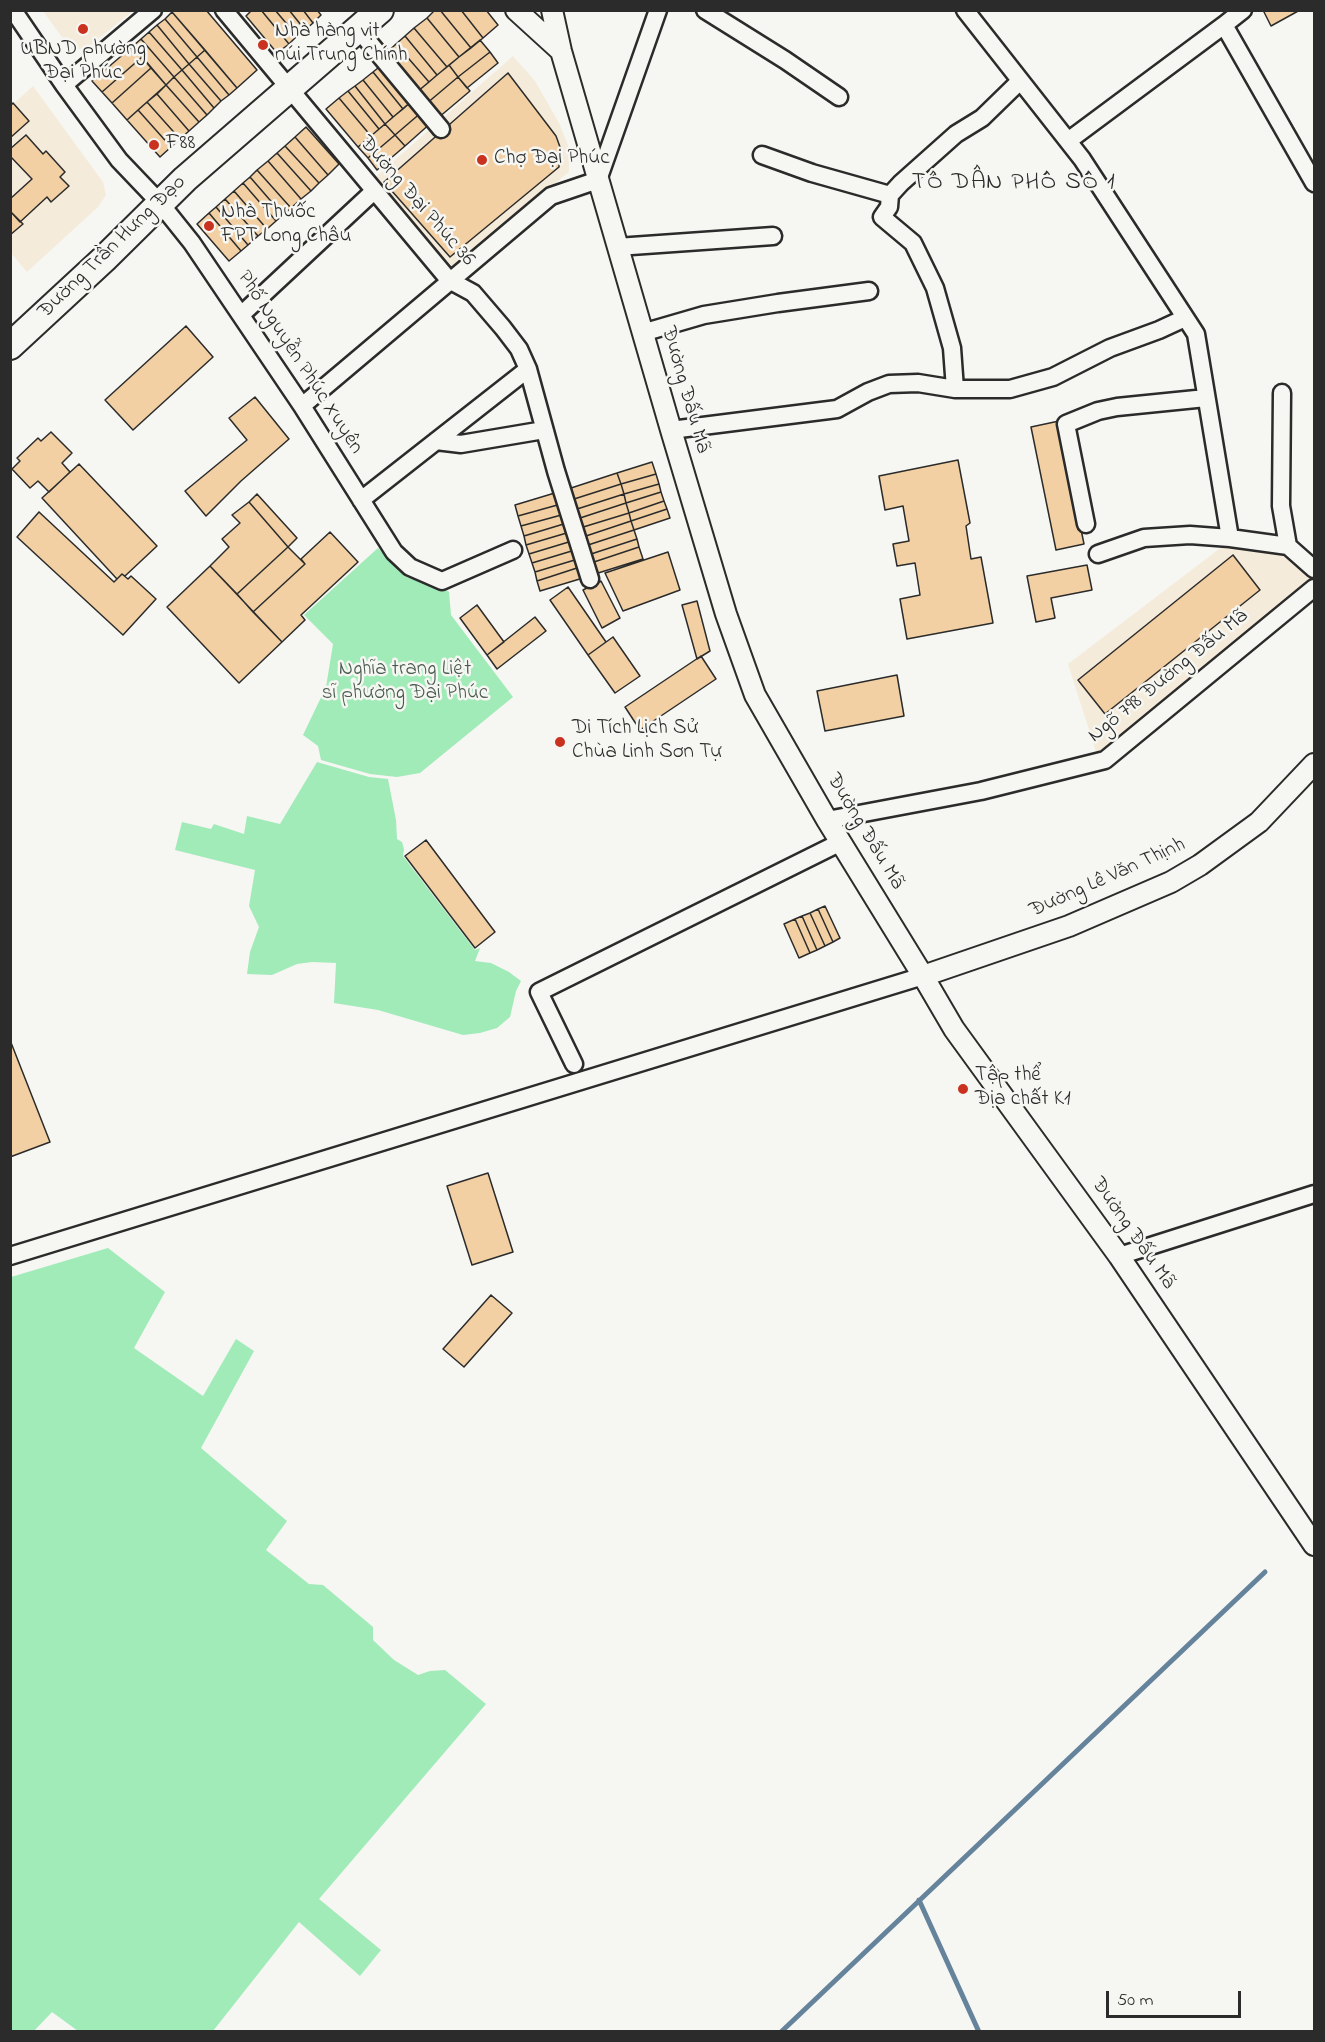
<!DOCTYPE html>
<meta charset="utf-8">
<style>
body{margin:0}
#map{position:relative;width:1325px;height:2042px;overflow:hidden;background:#f6f6f2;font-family:"Indie Flower",sans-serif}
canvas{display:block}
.frame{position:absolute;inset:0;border:12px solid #2b2b2b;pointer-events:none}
.scale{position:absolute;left:1106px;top:1991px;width:135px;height:27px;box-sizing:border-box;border:3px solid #2b2b2b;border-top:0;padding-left:8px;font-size:18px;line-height:21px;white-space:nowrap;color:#2b2b2b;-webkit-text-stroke:4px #f6f6f2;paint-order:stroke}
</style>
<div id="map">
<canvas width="1325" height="2042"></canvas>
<div class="frame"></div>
<div class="scale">50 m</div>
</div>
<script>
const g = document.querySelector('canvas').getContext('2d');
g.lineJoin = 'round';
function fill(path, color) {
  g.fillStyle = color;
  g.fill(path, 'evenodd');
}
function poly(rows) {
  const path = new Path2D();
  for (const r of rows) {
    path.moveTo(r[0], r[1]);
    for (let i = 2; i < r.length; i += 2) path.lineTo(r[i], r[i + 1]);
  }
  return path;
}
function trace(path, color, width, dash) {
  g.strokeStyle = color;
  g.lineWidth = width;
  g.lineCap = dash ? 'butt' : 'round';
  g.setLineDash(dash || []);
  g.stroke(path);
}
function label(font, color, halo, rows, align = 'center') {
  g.font = font + ' "Indie Flower",sans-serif';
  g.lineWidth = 5;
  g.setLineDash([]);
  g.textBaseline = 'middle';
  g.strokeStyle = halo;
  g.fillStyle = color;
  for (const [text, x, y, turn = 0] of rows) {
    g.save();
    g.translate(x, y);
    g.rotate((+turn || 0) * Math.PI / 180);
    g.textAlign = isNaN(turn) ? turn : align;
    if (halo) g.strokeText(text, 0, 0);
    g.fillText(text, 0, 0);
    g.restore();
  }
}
fill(poly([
 [43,11,133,11,88,47,72,51],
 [513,56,535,81,559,123,569,148,569,172,447,271,370,182],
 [33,86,103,182,106,195,98,207,27,272,11,253,10,107],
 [1227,543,1289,556,1313,580,1097,755,1068,664]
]), '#f5ebda');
fill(poly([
 [378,548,406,577,444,588,449,592,451,615,513,697,420,773,397,777,370,774,321,760,318,746,303,735,326,687,333,644,304,615],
 [317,762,369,777,388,779,396,820,397,839,402,842,404,849,403,856,475,950,480,948,475,961,491,963,509,972,521,981,516,991,510,1017,497,1028,480,1033,463,1035,378,1010,334,1003,336,963,312,962,297,964,272,975,247,974,250,952,259,927,249,906,255,870,175,850,182,822,211,829,214,824,244,834,247,816,280,824],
 [108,1248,165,1292,134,1348,203,1396,236,1339,254,1351,201,1448,287,1521,266,1550,309,1584,323,1585,373,1627,373,1640,394,1660,418,1675,430,1671,445,1670,486,1704,319,1899,381,1950,360,1976,299,1922,213,2031,78,2031,52,2012,34,2031,11,2031,11,1277]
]), '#a1ebb9');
trace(poly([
 [919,1900,979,2032],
 [781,2032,1265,1572]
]), '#66839c', 5);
const building = poly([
 [175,10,206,10,257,70,237,88,172,12,175,10],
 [252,10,261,10,289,44,277,53,246,16,252,10],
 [261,10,275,10,297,36,289,44,261,10],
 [275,10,289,10,305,30,297,36,275,10],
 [289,10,303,10,313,23,305,30,289,10],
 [303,10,317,10,321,15,313,23,303,10],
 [435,10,440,10,471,48,459,57,427,18,435,10],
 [440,10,461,10,483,38,471,48,440,10],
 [461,10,486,10,498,25,483,38,461,10],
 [1263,10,1300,10,1271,26,1263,10],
 [172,12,205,50,197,57,165,19,172,12],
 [427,18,459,57,447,67,414,28,427,18],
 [165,19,197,57,189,64,157,25,165,19],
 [157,25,189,64,182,70,149,32,157,25],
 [414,28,447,67,437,75,405,36,414,28],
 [149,32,182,70,174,77,141,39,149,32],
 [405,36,437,75,429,82,396,44,405,36],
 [141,39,174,77,166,85,133,46,141,39],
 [480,40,490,52,458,77,449,65,480,40],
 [396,44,429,82,417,92,385,54,396,44],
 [133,46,142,57,102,92,92,81,133,46],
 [205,50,237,88,229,95,197,57,205,50],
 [490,52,498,63,467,88,458,77,490,52],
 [142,57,151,68,112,103,102,92,142,57],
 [197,57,229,95,221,101,189,64,197,57],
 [189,64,221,101,214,108,182,70,189,64],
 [383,64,413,100,403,109,373,72,383,64],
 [449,65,458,77,426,104,417,92,449,65],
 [151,68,166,85,127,120,112,103,151,68],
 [182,70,214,108,207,115,174,77,182,70],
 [373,72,403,109,393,117,363,80,373,72],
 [508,73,556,136,560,147,559,167,450,257,384,182,508,73],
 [174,77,207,115,199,122,166,85,174,77],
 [458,77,470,91,438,118,426,104,458,77],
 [363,80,393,117,385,124,355,86,363,80],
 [166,85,199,122,189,131,157,94,166,85],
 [355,86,385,124,379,129,348,91,355,86],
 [348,91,379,129,371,136,339,98,348,91],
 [157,94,189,131,180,139,147,102,157,94],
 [339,98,371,136,358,147,326,109,339,98],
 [413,100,423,111,395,135,385,124,413,100],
 [147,102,180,139,171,147,138,110,147,102],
 [13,103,29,121,10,138,10,106,13,103],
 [138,110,171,147,160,157,127,120,138,110],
 [423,111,432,122,405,146,395,135,423,111],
 [385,124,395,135,368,158,358,147,385,124],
 [306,127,339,164,328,175,295,137,306,127],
 [26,135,43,154,46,151,65,172,60,177,69,186,51,202,47,197,20,222,10,211,10,199,32,179,10,156,10,149,26,135],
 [395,135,405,146,377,170,368,158,395,135],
 [295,137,328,175,319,183,285,146,295,137],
 [285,146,319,183,311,191,277,153,285,146],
 [277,153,311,191,301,199,268,161,277,153],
 [268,161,301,199,291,208,257,170,268,161],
 [257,170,291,208,283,215,250,177,257,170],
 [250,177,283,215,276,221,243,183,250,177],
 [243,183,276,221,267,229,234,191,243,183],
 [234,191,267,229,258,236,225,199,234,191],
 [225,199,258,236,248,245,216,207,225,199],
 [216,207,248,245,241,251,209,213,216,207],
 [10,211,23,224,10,235,10,211],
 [209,213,241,251,229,261,197,224,209,213],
 [186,326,213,357,133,430,105,400,186,326],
 [255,397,289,439,241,481,206,516,185,491,247,440,229,418,255,397],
 [1059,421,1084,544,1056,550,1031,427,1059,421],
 [51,432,72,453,62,463,70,472,49,492,38,481,30,488,12,469,20,461,17,458,38,438,41,441,51,432],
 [958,460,970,523,966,526,971,559,981,557,993,623,907,639,900,599,920,595,915,563,897,566,893,544,909,541,903,506,885,510,879,476,958,460],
 [652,462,656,474,621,484,617,473,652,462],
 [79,464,157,546,125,576,122,574,117,579,42,498,79,464],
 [617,473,621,484,571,500,568,489,617,473],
 [656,474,659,484,624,494,621,484,656,474],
 [621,484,624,494,574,510,571,500,621,484],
 [659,484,661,492,626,503,624,494,659,484],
 [558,492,561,504,518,516,515,505,558,492],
 [661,492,664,501,629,513,626,503,661,492],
 [257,494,297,538,288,547,249,502,257,494],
 [624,494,626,503,577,519,574,510,624,494],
 [664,501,667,509,631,521,629,513,664,501],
 [249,502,288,547,237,594,210,566,229,547,222,539,240,523,232,515,249,502],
 [626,503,629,513,580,528,577,519,626,503],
 [561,504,565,514,521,526,518,516,561,504],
 [667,509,670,518,634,530,631,521,667,509],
 [39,512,114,582,122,574,128,579,131,576,156,599,123,635,17,537,39,512],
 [629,513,631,521,583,537,580,528,629,513],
 [565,514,567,523,524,536,521,526,565,514],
 [631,521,634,530,585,546,583,537,631,521],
 [567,523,570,532,526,545,524,536,567,523],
 [634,530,637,539,588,555,585,546,634,530],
 [330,532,358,562,301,615,305,620,282,642,253,612,305,564,301,559,330,532],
 [570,532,572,541,529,554,526,545,570,532],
 [637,539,639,547,591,563,588,555,637,539],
 [572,541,575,550,532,563,529,554,572,541],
 [288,547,305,564,253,612,237,594,288,547],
 [639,547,643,559,595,574,591,563,639,547],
 [575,550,578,559,535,572,532,563,575,550],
 [668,552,680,590,623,611,605,573,668,552],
 [1233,555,1260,590,1105,714,1078,680,1233,555],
 [578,559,580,567,537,581,535,572,578,559],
 [1087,565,1092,590,1051,598,1055,618,1036,622,1027,576,1087,565],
 [210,566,282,642,239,683,167,607,210,566],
 [580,567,583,578,540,591,537,581,580,567],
 [601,581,620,618,602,628,583,590,601,581],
 [568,587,606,642,588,655,550,600,568,587],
 [697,601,710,651,697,659,682,605,697,601],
 [477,605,504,642,487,655,460,618,477,605],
 [535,617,546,631,497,669,487,655,535,617],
 [613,637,640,676,615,693,588,655,613,637],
 [701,656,716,679,640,730,625,707,701,656],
 [897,675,904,716,825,731,817,691,897,675],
 [426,840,495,932,475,948,405,856,426,840],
 [825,906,840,938,833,942,818,909,825,906],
 [818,909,833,942,825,946,810,913,818,909],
 [810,913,825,946,817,950,802,916,810,913],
 [802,916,817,950,810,953,795,919,802,916],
 [795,919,810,953,799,958,784,924,795,919],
 [10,1040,50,1142,10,1157,10,1040],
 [488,1173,513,1252,472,1265,447,1186,488,1173],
 [491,1295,512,1313,464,1367,443,1349,491,1295]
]);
fill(building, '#f2d0a3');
trace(building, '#2b2b2b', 1.5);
const minor = poly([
 [13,10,64,85,119,160,160,203,192,243,302,406,394,552,410,567,442,581,513,550],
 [224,10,449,280,473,293,503,328,519,349,528,369,556,471,590,579],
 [705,10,785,60,839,97],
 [965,10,1082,159,1196,334,1230,538,1288,546,1314,569],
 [1243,10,1224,25,1314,183],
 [358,29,441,129],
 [64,85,153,10],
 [1068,141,1224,25],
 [762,155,812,173,890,195,889,207,882,217,913,243,935,288,952,348,955,389],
 [890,195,901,183,956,134,982,118,1020,81],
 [617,247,773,236],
 [241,315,374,191],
 [642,333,704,315,778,303,869,291],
 [1282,393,1281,506,1288,546],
 [302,406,551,196,598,180,658,10],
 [671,430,837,409,868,392,889,384,918,383,955,389,1010,389,1053,377,1110,348,1159,330,1185,318],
 [436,441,461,444,544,430],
 [361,500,528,369],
 [1086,524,1066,424,1098,411,1117,407,1206,398],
 [1098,554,1144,538,1190,535,1230,538],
 [827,820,981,791,1105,760,1314,588],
 [574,1064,539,992,841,842],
 [10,1256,923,976],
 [1119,1256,1314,1194]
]);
const tertiary = poly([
 [516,10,561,51],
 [552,10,561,51,671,430,726,614,755,695,827,820,923,976,954,1029,1119,1256,1314,1545],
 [923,976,1069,926,1171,882,1200,865,1259,822,1314,764]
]);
const primary = poly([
 [10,346,104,259,185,179,380,10]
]);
trace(minor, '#2b2b2b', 21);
trace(tertiary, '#2b2b2b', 24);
trace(primary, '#2b2b2b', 30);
trace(minor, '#f6f6f2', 16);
trace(tertiary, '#f6f6f2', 20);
trace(primary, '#f6f6f2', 26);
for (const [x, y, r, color] of [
 [83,29,6,"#c8321e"],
 [263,45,6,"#c8321e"],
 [154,145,6,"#c8321e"],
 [482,160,6,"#c8321e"],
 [209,226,6,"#c8321e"],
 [560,742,6,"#c8321e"],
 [963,1089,6,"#c8321e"]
]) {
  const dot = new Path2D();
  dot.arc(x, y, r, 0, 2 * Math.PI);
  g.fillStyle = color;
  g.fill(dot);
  trace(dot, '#f6f6f2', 2);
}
label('21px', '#2b2b2b', '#f6f6f2', [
 ["Nhà hàng vịt",275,33],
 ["núi Trung Chính",275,57],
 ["UBND phường",83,51,"center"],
 ["Đại Phúc",83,75,"center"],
 ["F88",166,145],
 ["Chợ Đại Phúc",494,160],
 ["Nhà Thuốc",221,214],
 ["FPT Long Châu",221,238],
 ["Di Tích Lịch Sử",572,730],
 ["Chùa Linh Sơn Tự",572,754],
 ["Tập thể",975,1077],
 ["Địa chất K1",975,1101]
], 'left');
label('21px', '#2b2b2b', '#f6f6f2', [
 ["Đường Đại Phúc 36",416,202,49],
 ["Đường Trần Hưng Đạo",113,248,-44],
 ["Phố Nguyễn Phúc Xuyên",299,363,57],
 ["Đường Đấu Mã",684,390,74],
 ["Ngõ 798 Đường Đấu Mã",1169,677,-39],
 ["Đường Đấu Mã",864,832,59],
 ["Đường Lê Văn Thịnh",1108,879,-24],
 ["Đường Đấu Mã",1132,1234,55]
]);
label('21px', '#485b4e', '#f6f6f2', [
 ["Nghĩa trang Liệt",405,671],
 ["sĩ phường Đại Phúc",405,695]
]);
g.letterSpacing = '1.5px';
label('24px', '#2b2b2b', '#f6f6f2', [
 ["TỔ DÂN PHỐ SỐ 1",1014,184]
]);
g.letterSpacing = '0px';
</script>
